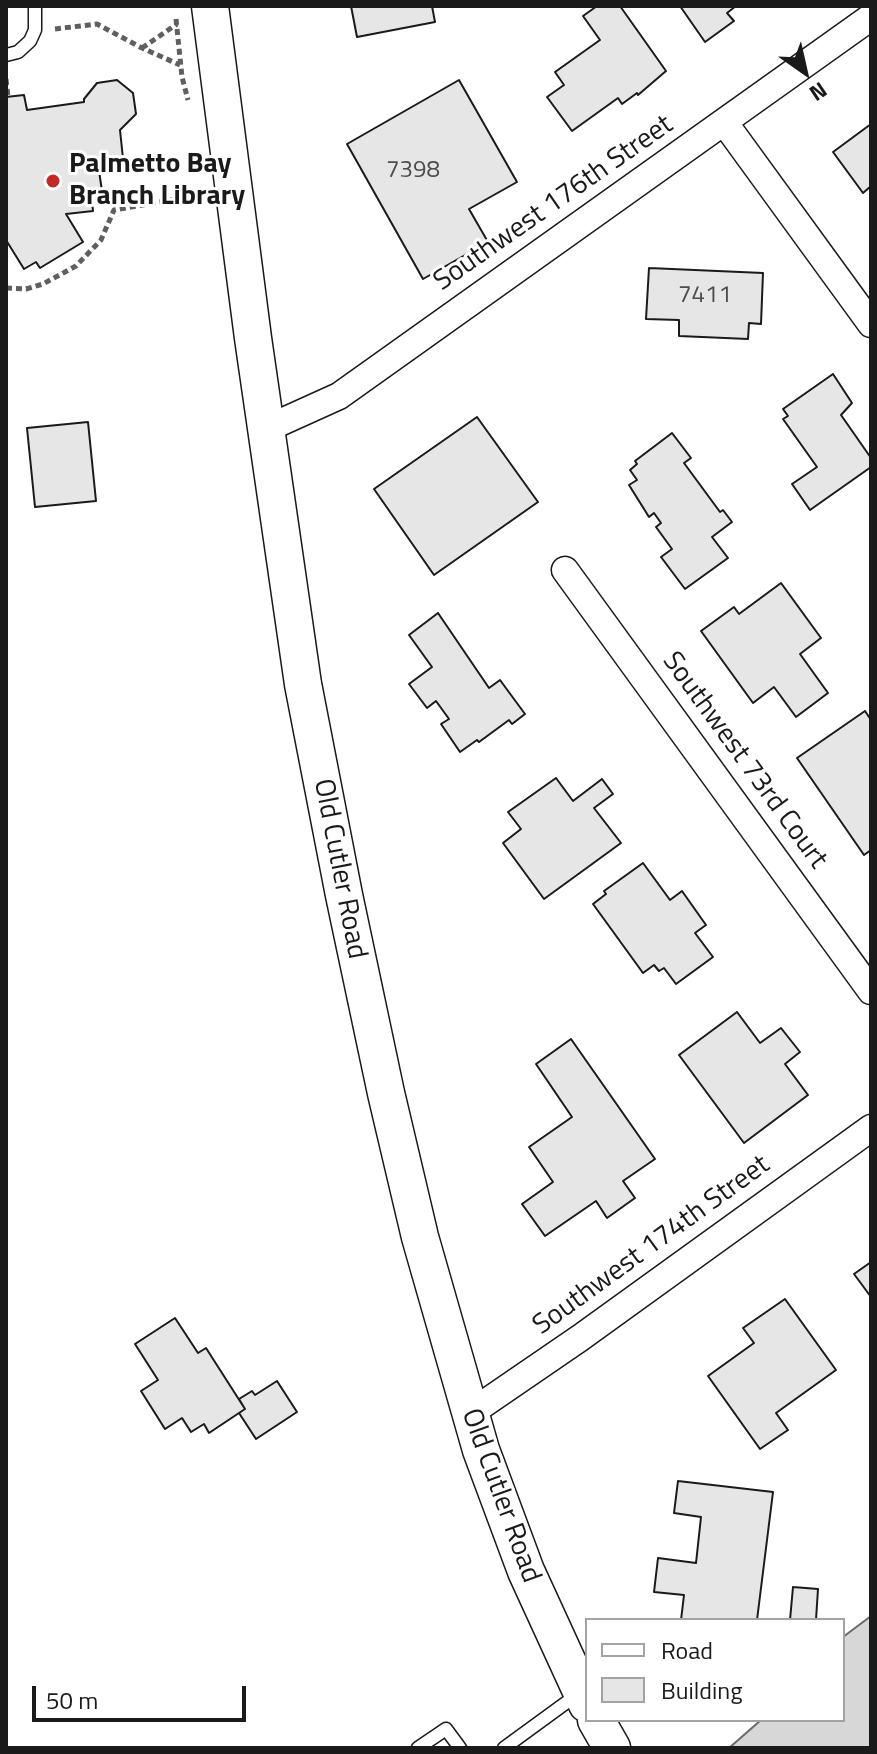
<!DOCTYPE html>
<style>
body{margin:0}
#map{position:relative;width:877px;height:1754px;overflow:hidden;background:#fff;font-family:"Titillium Web",sans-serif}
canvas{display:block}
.frame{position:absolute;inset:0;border:8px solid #1a1a1a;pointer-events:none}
.legend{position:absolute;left:585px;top:1618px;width:260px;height:104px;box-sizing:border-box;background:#fff;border:2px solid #a3a3a3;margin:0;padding:10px 14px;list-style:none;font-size:24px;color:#1a1a1a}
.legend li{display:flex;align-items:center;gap:16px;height:40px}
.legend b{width:40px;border:2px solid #a3a3a3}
.north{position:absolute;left:765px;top:32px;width:80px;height:80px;-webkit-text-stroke:6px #fff;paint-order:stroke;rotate:146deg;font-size:22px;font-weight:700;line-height:32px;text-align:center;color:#1a1a1a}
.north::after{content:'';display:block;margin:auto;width:28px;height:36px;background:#1a1a1a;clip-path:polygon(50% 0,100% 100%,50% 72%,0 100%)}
.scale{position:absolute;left:32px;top:1686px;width:214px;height:36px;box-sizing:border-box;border:4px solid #1a1a1a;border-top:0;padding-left:10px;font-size:24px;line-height:28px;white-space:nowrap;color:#1a1a1a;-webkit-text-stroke:6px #fff;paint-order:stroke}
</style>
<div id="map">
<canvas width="877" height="1754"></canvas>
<div class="frame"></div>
<ul class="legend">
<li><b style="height:10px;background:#fff"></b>Road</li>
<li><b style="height:22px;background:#e6e6e6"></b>Building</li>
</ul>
<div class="north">N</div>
<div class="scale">50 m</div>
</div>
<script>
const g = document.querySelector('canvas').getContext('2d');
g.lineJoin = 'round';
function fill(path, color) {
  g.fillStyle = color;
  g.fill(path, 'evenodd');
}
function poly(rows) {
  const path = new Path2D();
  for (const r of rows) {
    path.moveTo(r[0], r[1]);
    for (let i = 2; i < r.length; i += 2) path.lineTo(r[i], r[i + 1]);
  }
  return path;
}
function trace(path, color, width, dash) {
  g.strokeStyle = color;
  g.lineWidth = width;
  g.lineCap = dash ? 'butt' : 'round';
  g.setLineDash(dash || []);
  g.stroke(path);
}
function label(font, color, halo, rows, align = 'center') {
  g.font = font + ' "Titillium Web",sans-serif';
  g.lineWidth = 6;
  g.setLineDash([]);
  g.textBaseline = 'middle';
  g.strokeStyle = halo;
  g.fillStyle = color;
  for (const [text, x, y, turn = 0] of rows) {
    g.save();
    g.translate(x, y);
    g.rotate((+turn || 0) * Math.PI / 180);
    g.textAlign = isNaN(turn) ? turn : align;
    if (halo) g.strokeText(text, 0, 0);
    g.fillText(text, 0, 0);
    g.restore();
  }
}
const water = poly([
 [871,1616,871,1748,729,1748,761,1720,843,1720,843,1637,871,1616]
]);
fill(water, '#d7d7d7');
trace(water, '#6a6a6a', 2);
const building = poly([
 [351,6,432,6,435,22,357,37,351,6],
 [597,6,620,6,666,71,638,95,637,93,622,104,618,98,572,131,547,97,564,85,555,72,600,40,583,16,597,6],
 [680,6,736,6,727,13,734,21,705,42,680,6],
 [117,80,133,93,136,114,120,130,124,168,99,171,102,191,91,193,93,211,66,214,83,242,40,268,36,262,24,269,6,240,6,97,24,95,27,110,84,102,84,99,97,83,117,80],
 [459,80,517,182,469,209,488,242,423,279,347,144,459,80],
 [871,124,871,186,863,193,833,152,871,124],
 [649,268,763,273,761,324,749,323,748,339,679,336,679,320,646,319,649,268],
 [833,374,852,403,841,415,871,458,871,467,810,510,792,484,817,467,783,419,788,416,783,409,833,374],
 [477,417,538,502,434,575,374,489,477,417],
 [88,422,96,501,35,507,27,428,88,422],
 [672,433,691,458,684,463,720,512,723,510,732,522,712,537,728,558,685,589,661,557,672,549,656,527,661,523,654,513,649,517,629,485,637,480,630,470,637,464,635,461,672,433],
 [781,583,821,638,800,654,828,693,796,717,774,687,753,703,701,631,734,607,739,614,781,583],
 [438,613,489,688,500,680,525,714,512,724,509,720,479,742,477,740,460,752,441,724,449,719,436,701,427,708,409,684,432,667,409,635,438,613],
 [865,711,871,720,871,850,864,855,797,758,865,711],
 [556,778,573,801,602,779,613,794,594,808,621,843,544,899,503,843,521,829,508,812,556,778],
 [643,863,670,900,682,891,706,925,695,933,713,957,676,984,664,968,659,971,654,965,643,973,593,904,606,894,604,891,643,863],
 [737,1012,760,1043,781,1028,800,1052,785,1064,808,1095,744,1143,679,1055,737,1012],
 [571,1039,655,1159,623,1181,635,1198,607,1218,596,1201,545,1236,522,1204,553,1182,529,1147,572,1117,536,1064,571,1039],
 [871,1262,871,1297,854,1274,871,1262],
 [785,1299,836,1370,776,1413,788,1430,760,1449,708,1376,754,1343,743,1328,785,1299],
 [175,1318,198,1353,206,1348,245,1409,209,1433,204,1424,191,1432,182,1418,165,1429,141,1391,158,1380,135,1344,175,1318],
 [277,1381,297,1412,256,1439,239,1413,245,1409,239,1399,252,1391,255,1395,277,1381],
 [678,1481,773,1492,757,1620,681,1620,684,1595,654,1592,658,1558,696,1563,701,1517,674,1513,678,1481],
 [793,1587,818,1589,816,1620,790,1620,793,1587]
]);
fill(building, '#e6e6e6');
trace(building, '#1a1a1a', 2);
const lane = poly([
 [6,55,18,52,30,41,35,30,35,6],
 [418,1748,446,1729,460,1748],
 [504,1748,578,1694]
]);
const street = poly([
 [724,122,871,324],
 [266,429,339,396,871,17],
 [565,570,871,991],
 [469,1414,580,1338,871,1128]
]);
const secondary = poly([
 [210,6,253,338,303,684,344,895,386,1093,420,1237,481,1450,526,1571,587,1704],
 [596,1720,612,1748]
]);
trace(lane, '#1a1a1a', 15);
trace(street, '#1a1a1a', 29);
trace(secondary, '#1a1a1a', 39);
trace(poly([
 [176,19,182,77,188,100],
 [55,29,97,24,142,48,180,65],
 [142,48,177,24],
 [6,79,8,97],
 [6,288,26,289,43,284,76,266,101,240,114,210,205,194]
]), '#5f5f5f', 5, [6, 4]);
trace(lane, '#fff', 12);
trace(street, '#fff', 26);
trace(secondary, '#fff', 36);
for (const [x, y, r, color] of [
 [53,181,8,"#c62828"]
]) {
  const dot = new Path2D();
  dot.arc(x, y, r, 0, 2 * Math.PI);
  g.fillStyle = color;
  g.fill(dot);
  trace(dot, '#fff', 3);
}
label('24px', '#4d4d4d', null, [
 ["7398",413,171],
 ["7411",705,296]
]);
label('bold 28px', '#1a1a1a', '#fff', [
 ["Palmetto Bay",69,165],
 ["Branch Library",69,197]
], 'left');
label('28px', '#1a1a1a', '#fff', [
 ["Southwest 176th Street",554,204,-35],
 ["Southwest 73rd Court",744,761,54],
 ["Old Cutler Road",339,869,79],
 ["Southwest 174th Street",652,1246,-36],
 ["Old Cutler Road",500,1496,70]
]);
</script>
